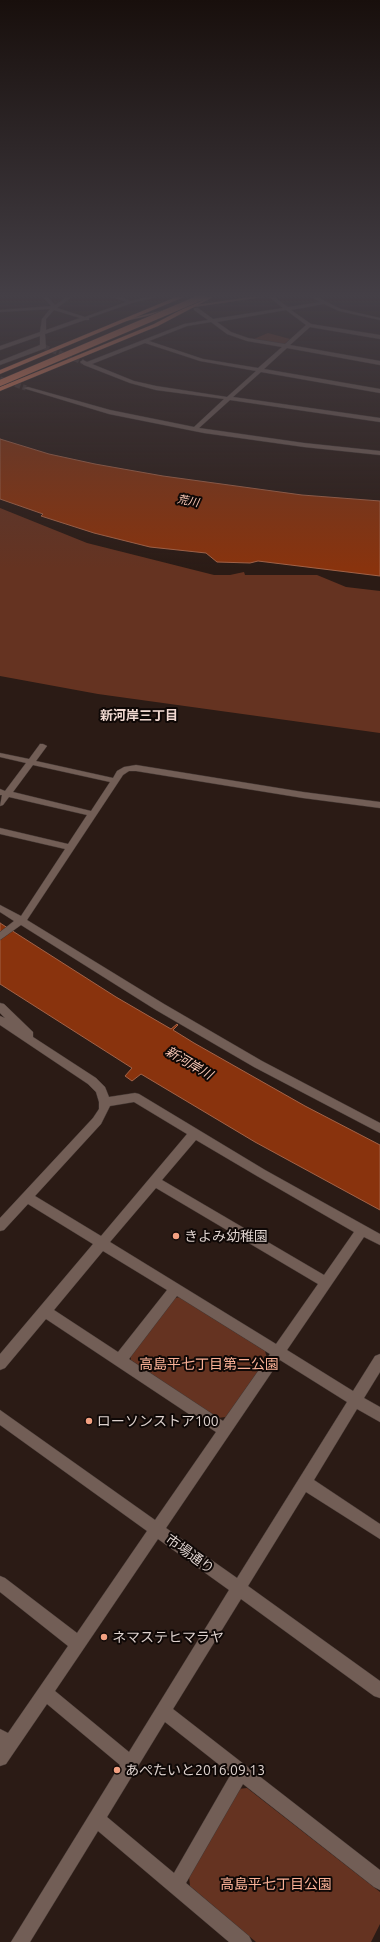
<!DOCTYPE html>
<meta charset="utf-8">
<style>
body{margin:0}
canvas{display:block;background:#2b1b15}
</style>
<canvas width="380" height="1942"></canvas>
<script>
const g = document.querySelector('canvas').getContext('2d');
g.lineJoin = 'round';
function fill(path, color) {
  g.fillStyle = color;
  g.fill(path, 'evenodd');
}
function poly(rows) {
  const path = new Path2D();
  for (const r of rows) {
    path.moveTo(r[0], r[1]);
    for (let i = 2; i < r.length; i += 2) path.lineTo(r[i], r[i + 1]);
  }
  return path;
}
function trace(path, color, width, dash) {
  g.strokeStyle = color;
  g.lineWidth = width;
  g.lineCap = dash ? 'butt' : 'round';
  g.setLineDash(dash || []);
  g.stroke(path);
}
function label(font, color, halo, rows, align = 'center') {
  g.font = font + ' Ubuntu,"Noto Sans JP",sans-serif';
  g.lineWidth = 4;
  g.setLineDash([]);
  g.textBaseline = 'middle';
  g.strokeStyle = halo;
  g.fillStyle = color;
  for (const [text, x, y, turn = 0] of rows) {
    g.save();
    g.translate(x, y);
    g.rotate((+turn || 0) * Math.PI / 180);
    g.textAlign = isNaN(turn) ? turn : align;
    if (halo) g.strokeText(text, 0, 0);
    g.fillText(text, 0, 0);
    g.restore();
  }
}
fill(poly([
 [268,333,290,339,283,345,254,339],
 [0,508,87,543,214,575,230,575,244,572,245,575,317,575,346,587,380,591,380,733,98,694,0,676],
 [179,1297,265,1351,267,1358,226,1417,217,1418,131,1360,130,1353,172,1299],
 [247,1788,380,1892,380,1924,371,1942,256,1942,190,1886,189,1876,238,1789]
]), '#653321');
const water = poly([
 [0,439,49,454,95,464,163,476,302,495,380,501,380,576,258,561,250,563,217,562,206,553,150,547,94,533,41,516,43,514,0,499,0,439],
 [0,923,116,997,171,1029,177,1024,178,1025,173,1030,194,1043,305,1106,380,1145,380,1210,255,1142,141,1074,132,1081,125,1076,132,1068,0,984,0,923]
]);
fill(water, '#89330d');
trace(water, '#a26247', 1);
trace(poly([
 [44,347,83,362],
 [0,379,26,388]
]), '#463631', 5.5, [5.5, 2.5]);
const minor = poly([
 [43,297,48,297,55,305,67,297,72,297,57,308,85,317,126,302,113,297,120,297,131,301,147,297,156,297,132,303,89,318,89,320,85,320,45,334,46,348,0,365,0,361,40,345,40,336,0,350,0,346,40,332,42,319,50,309,0,312,0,310,51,306,43,297],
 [54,310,80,318,46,330,46,319,54,310],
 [269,297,274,297,288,307,320,302,311,297,317,297,341,309,380,318,380,320,339,311,324,304,291,310,311,324,380,335,380,339,310,327,290,345,380,361,380,365,287,348,264,369,380,389,380,393,261,372,233,397,380,418,380,422,230,400,199,428,304,443,380,451,380,455,304,447,204,433,109,414,23,388,28,387,110,410,194,427,224,399,156,390,130,383,84,365,80,362,83,360,87,362,184,324,208,320,194,310,194,308,198,308,213,319,283,308,269,297],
 [286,310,306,325,285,344,248,338,231,332,217,322,286,310],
 [211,322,227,334,247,341,282,347,258,368,203,359,149,341,187,326,211,322],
 [145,343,200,361,256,371,227,397,156,386,134,381,92,364,145,343],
 [40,744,43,744,47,746,36,761,113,778,117,771,124,767,136,765,303,792,380,802,380,808,303,798,136,771,129,771,123,775,27,920,164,1004,262,1061,380,1123,380,1133,254,1067,156,1010,21,925,0,940,0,932,14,921,0,912,0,905,21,916,65,849,0,834,0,828,68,844,87,815,9,797,3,805,0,806,2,795,0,795,0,789,5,791,26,763,0,757,0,753,29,759,40,744],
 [33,765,110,782,91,811,13,792,33,765],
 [0,1003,4,1004,33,1032,33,1037,96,1078,105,1087,109,1097,135,1093,139,1094,265,1170,380,1234,380,1245,364,1237,287,1350,353,1391,375,1356,380,1354,380,1372,364,1398,380,1407,380,1422,357,1409,314,1480,380,1524,380,1539,306,1492,248,1586,380,1681,380,1698,374,1696,241,1599,173,1709,380,1870,380,1890,374,1887,243,1784,186,1883,249,1936,252,1942,229,1942,98,1831,30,1942,11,1942,120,1765,47,1704,6,1764,0,1766,0,1729,8,1733,68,1646,0,1592,0,1576,5,1578,77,1633,147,1531,0,1425,0,1410,155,1520,216,1432,46,1319,5,1368,0,1370,0,1354,93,1244,28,1204,4,1230,0,1231,0,1218,93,1118,99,1109,99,1102,96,1092,88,1084,0,1025,0,1016,5,1018,0,1013,0,1003],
 [134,1102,187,1134,101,1236,35,1196,101,1124,110,1106,134,1102],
 [196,1140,257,1176,354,1232,324,1275,162,1180,196,1140],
 [156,1188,318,1284,276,1344,110,1242,156,1188],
 [103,1251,167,1290,118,1352,54,1310,103,1251],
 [177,1296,270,1354,223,1421,129,1359,177,1296],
 [280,1360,347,1402,237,1578,166,1528,280,1360],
 [158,1539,229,1590,129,1752,55,1691,158,1539],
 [165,1722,231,1774,174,1873,107,1817,165,1722]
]);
const major = poly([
 [250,297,263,297,168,311,122,322,120,321,168,309,250,297]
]);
const highway = poly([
 [176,297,184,297,0,374,0,370,176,297],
 [205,297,213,297,158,326,0,391,0,387,154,324,205,297]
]);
trace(minor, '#433733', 1);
trace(major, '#433733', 1);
trace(highway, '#433733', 1);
fill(minor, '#725e56');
fill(major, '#c2775a');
fill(highway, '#f8875d');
const highwayBridge = poly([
 [0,383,202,297]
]);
trace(highwayBridge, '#433733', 7, []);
trace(highwayBridge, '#f8875d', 6);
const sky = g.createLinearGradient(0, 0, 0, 569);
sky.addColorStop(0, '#180f0c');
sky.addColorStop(0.52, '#443f46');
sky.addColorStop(1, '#443f4600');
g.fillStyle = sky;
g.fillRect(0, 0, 380, 569);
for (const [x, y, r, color] of [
 [176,1236,4,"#f3a081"],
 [89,1421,4,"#f3a081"],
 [104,1637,4,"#f3a081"],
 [117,1770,4,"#f3a081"]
]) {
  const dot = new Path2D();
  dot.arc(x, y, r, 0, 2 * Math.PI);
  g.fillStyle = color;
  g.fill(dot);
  trace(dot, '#0f0806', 1.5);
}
label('italic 11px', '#fac8b6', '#0f0806', [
 ["荒川",188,501,11]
]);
label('bold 13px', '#f1d9d1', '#0f0806', [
 ["新河岸三丁目",139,716]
]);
label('italic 13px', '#fac8b6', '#0f0806', [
 ["新河岸川",189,1063,30]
]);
label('14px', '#ddd1cd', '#0f0806', [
 ["きよみ幼稚園",184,1236],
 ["ローソンストア100",97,1421],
 ["ネマステヒマラヤ",112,1637],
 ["あぺたいと2016.09.13",125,1770]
], 'left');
label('14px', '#fbb197', '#0f0806', [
 ["高島平七丁目第二公園",209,1364],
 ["高島平七丁目公園",276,1884]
]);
label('14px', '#ddd1cd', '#0f0806', [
 ["市場通り",190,1554,36]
]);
</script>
